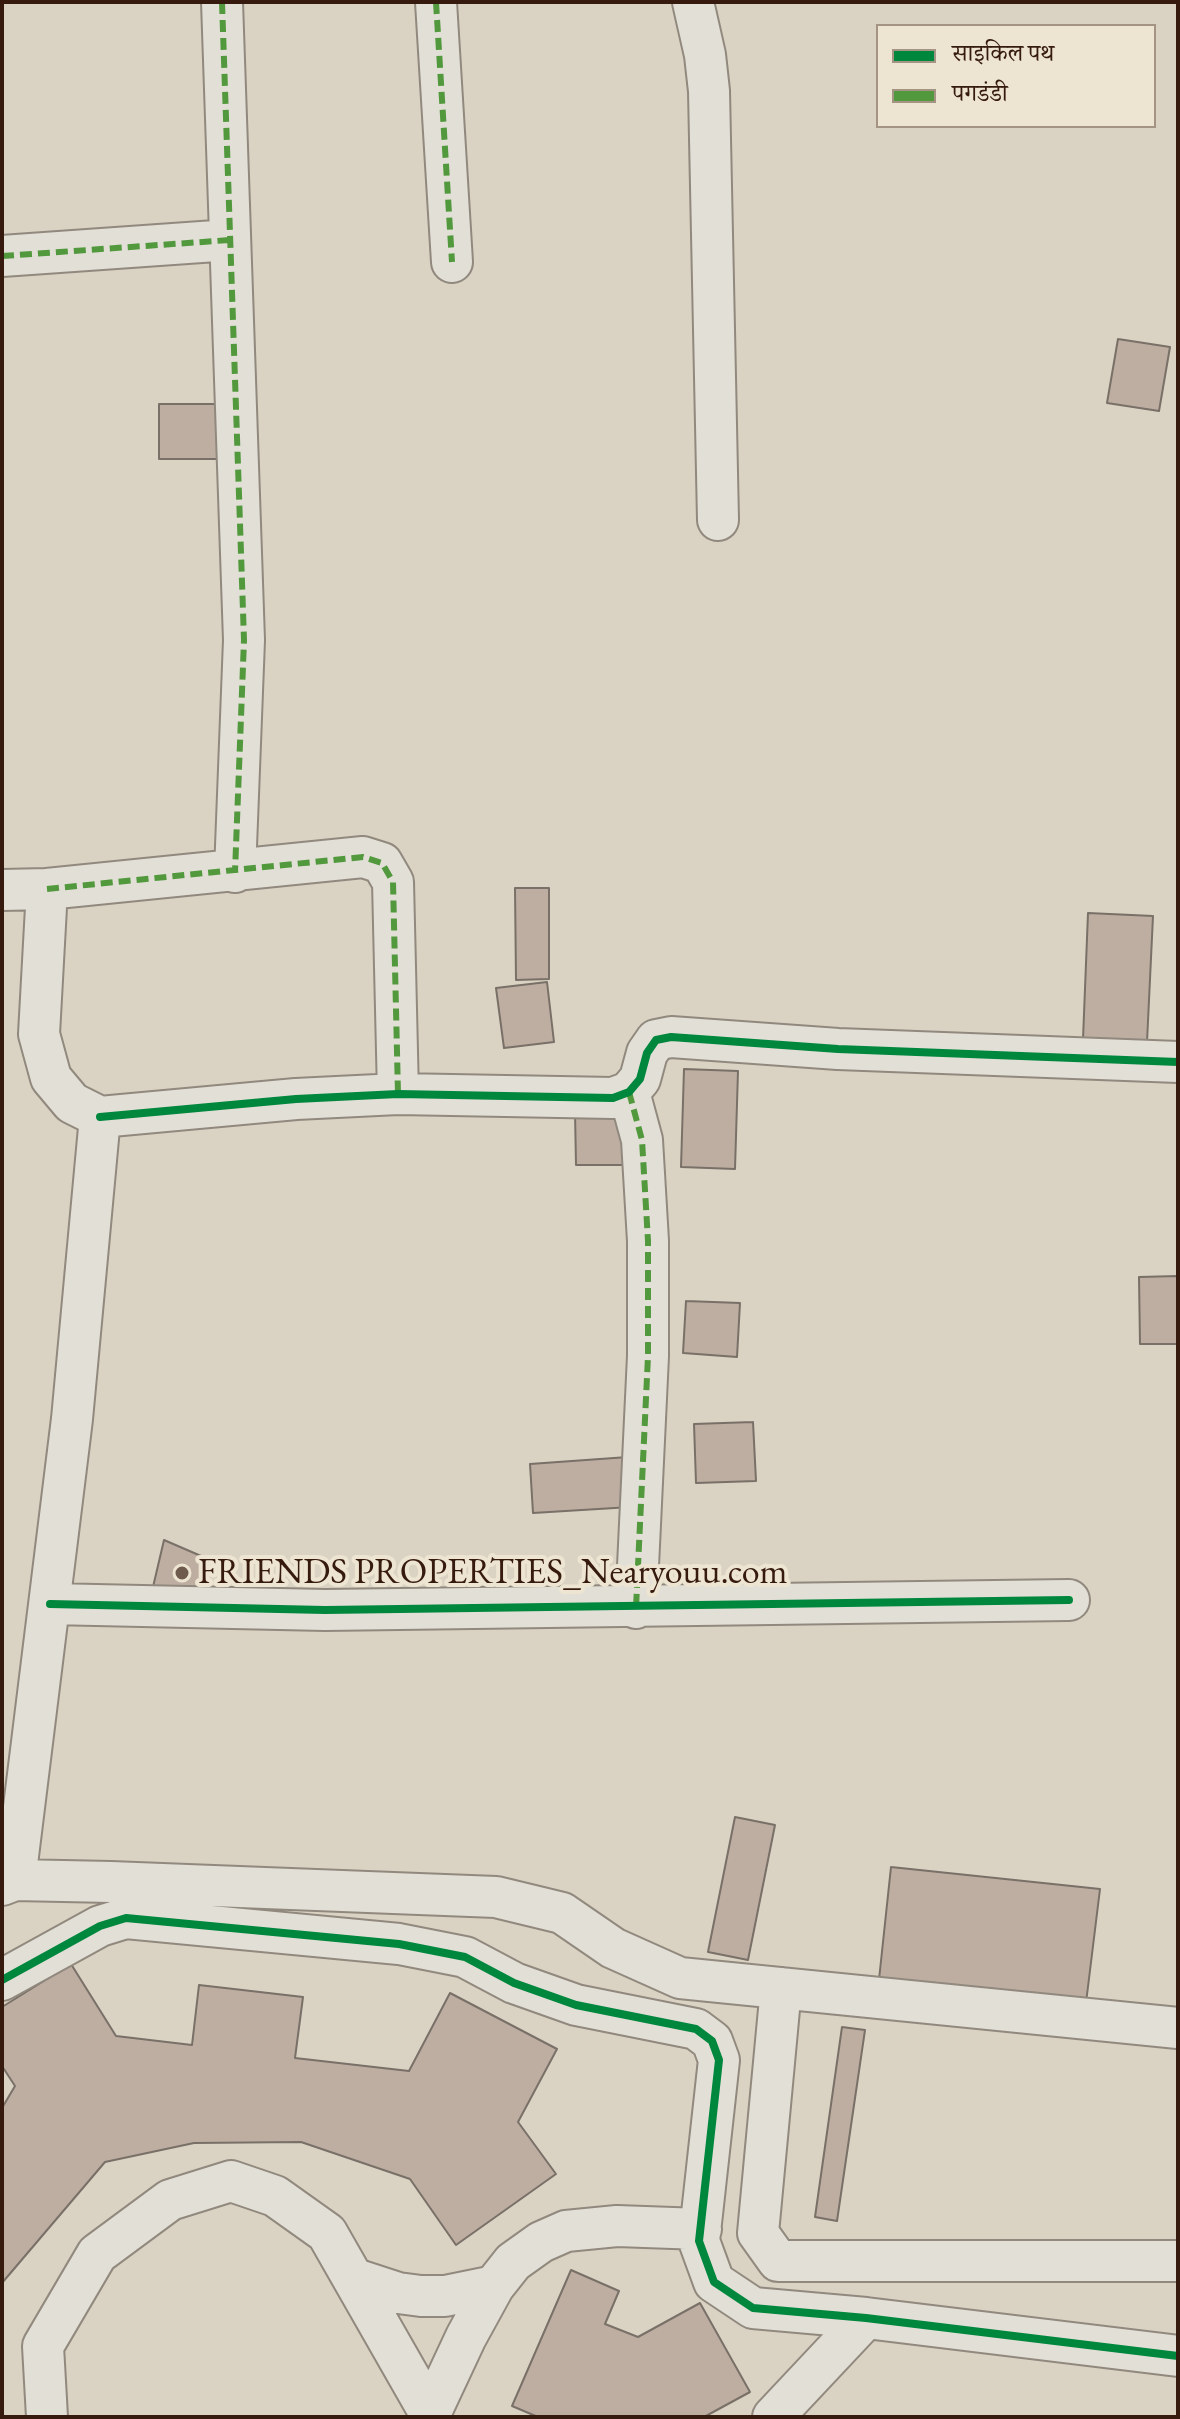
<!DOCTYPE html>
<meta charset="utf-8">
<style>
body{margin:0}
#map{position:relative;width:1180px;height:2419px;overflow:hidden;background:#dad3c3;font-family:"EB Garamond","Noto Serif Devanagari",serif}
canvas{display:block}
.frame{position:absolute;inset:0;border:4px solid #361a0e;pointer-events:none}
.legend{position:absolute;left:876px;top:24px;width:280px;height:104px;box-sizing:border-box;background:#ede5d2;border:2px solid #a49484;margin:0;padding:10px 14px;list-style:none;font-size:24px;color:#361a0e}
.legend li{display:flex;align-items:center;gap:16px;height:40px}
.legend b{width:40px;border:2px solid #a49484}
</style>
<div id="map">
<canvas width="1180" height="2419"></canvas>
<div class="frame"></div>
<ul class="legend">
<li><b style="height:10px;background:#00873e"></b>साइकिल पथ</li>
<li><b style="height:10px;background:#51993c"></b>पगडंडी</li>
</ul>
</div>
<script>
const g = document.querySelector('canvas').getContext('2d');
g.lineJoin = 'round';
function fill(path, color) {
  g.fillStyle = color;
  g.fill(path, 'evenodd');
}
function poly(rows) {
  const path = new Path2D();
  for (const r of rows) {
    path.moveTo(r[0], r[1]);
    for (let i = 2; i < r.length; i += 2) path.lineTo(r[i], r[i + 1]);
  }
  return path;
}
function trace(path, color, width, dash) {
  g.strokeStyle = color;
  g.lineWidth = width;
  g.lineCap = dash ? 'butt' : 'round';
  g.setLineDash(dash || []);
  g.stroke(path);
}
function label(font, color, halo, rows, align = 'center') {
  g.font = font + ' "EB Garamond",serif';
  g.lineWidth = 8;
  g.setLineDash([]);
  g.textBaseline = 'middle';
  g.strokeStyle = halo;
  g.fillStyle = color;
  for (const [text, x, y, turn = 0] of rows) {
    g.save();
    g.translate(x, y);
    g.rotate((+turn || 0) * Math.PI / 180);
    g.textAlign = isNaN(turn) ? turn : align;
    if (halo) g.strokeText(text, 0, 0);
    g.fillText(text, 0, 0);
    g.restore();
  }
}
const building = poly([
 [1118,339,1170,347,1159,411,1107,403,1118,339],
 [159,404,234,404,234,459,159,459,159,404],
 [515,888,549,888,549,979,516,980,515,888],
 [1088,913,1153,916,1147,1042,1083,1039,1088,913],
 [547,982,554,1042,504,1048,496,988,547,982],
 [684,1069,738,1071,735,1169,681,1167,684,1069],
 [630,1111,630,1165,576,1165,575,1112,630,1111],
 [1178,1276,1178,1344,1140,1344,1139,1277,1178,1276],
 [686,1301,740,1303,737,1357,683,1353,686,1301],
 [753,1422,756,1481,696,1483,694,1424,753,1422],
 [628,1457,631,1507,533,1513,530,1464,628,1457],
 [164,1540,208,1559,206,1600,153,1587,164,1540],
 [735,1817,775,1825,748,1960,708,1952,735,1817],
 [891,1867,1100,1889,1085,2011,878,1989,891,1867],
 [71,1964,116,2036,192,2045,199,1985,303,1997,295,2058,409,2071,450,1993,557,2049,518,2122,556,2174,456,2245,410,2179,301,2142,194,2143,105,2162,2,2283,2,2108,15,2086,2,2066,2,2007,71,1964],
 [842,2027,865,2030,837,2221,815,2217,842,2027],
 [571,2270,619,2291,605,2324,638,2337,700,2303,750,2392,704,2417,538,2417,512,2406,571,2270]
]);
fill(building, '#beaea2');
trace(building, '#797067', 2);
const minor = poly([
 [222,2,244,640,235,872],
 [436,2,452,262],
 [693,2,705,55,709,91,718,520],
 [2,256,230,240],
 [47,889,363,857,382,863,393,882,398,1094],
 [2,890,47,889,39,1034,51,1078,72,1103,100,1117,72,1419,15,1880],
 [629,1092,642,1140,648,1241,648,1356,636,1608],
 [100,1117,296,1099,398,1094,613,1098,629,1092,640,1079,647,1053,656,1040,671,1037,838,1049,1178,1062],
 [50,1604,325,1610,1069,1600],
 [2,1885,15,1880,111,1882,496,1897,562,1913,613,1948,680,1978,1178,2028],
 [2,1980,100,1926,126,1918,399,1944,465,1957,514,1983,576,2005,696,2029,712,2041,719,2060,699,2241,714,2282,753,2308,866,2318,1178,2356],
 [781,1988,758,2233,778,2261,1178,2261],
 [355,2279,398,2293,421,2296,445,2296,494,2286],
 [430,2414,466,2337,494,2286,513,2262,541,2242,566,2231,617,2226,701,2229],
 [47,2417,43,2346,97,2254,170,2200,231,2181,275,2196,327,2233,432,2417],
 [773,2417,866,2318]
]);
trace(minor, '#91897e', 44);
trace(minor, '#e2dfd7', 40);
trace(poly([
 [222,2,244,640,235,872],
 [436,2,452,262],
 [2,256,230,240],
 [47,889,363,857,382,863,393,882,398,1094],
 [629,1092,642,1140,648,1241,648,1356,636,1608]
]), '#51993c', 6, [12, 6]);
trace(poly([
 [100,1117,296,1099,398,1094,613,1098,629,1092,640,1079,647,1053,656,1040,671,1037,838,1049,1178,1062],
 [50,1604,325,1610,1069,1600],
 [2,1980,100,1926,126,1918,399,1944,465,1957,514,1983,576,2005,696,2029,712,2041,719,2060,699,2241,714,2282,753,2308,866,2318,1178,2356]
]), '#00873e', 8);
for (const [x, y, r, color] of [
 [182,1573,8,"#6f5b4d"]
]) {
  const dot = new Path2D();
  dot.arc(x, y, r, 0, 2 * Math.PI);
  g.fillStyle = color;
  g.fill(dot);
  trace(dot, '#ede5d2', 3);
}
label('36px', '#361a0e', '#ede5d2', [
 ["FRIENDS PROPERTIES_Nearyouu.com",198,1573]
], 'left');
</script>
